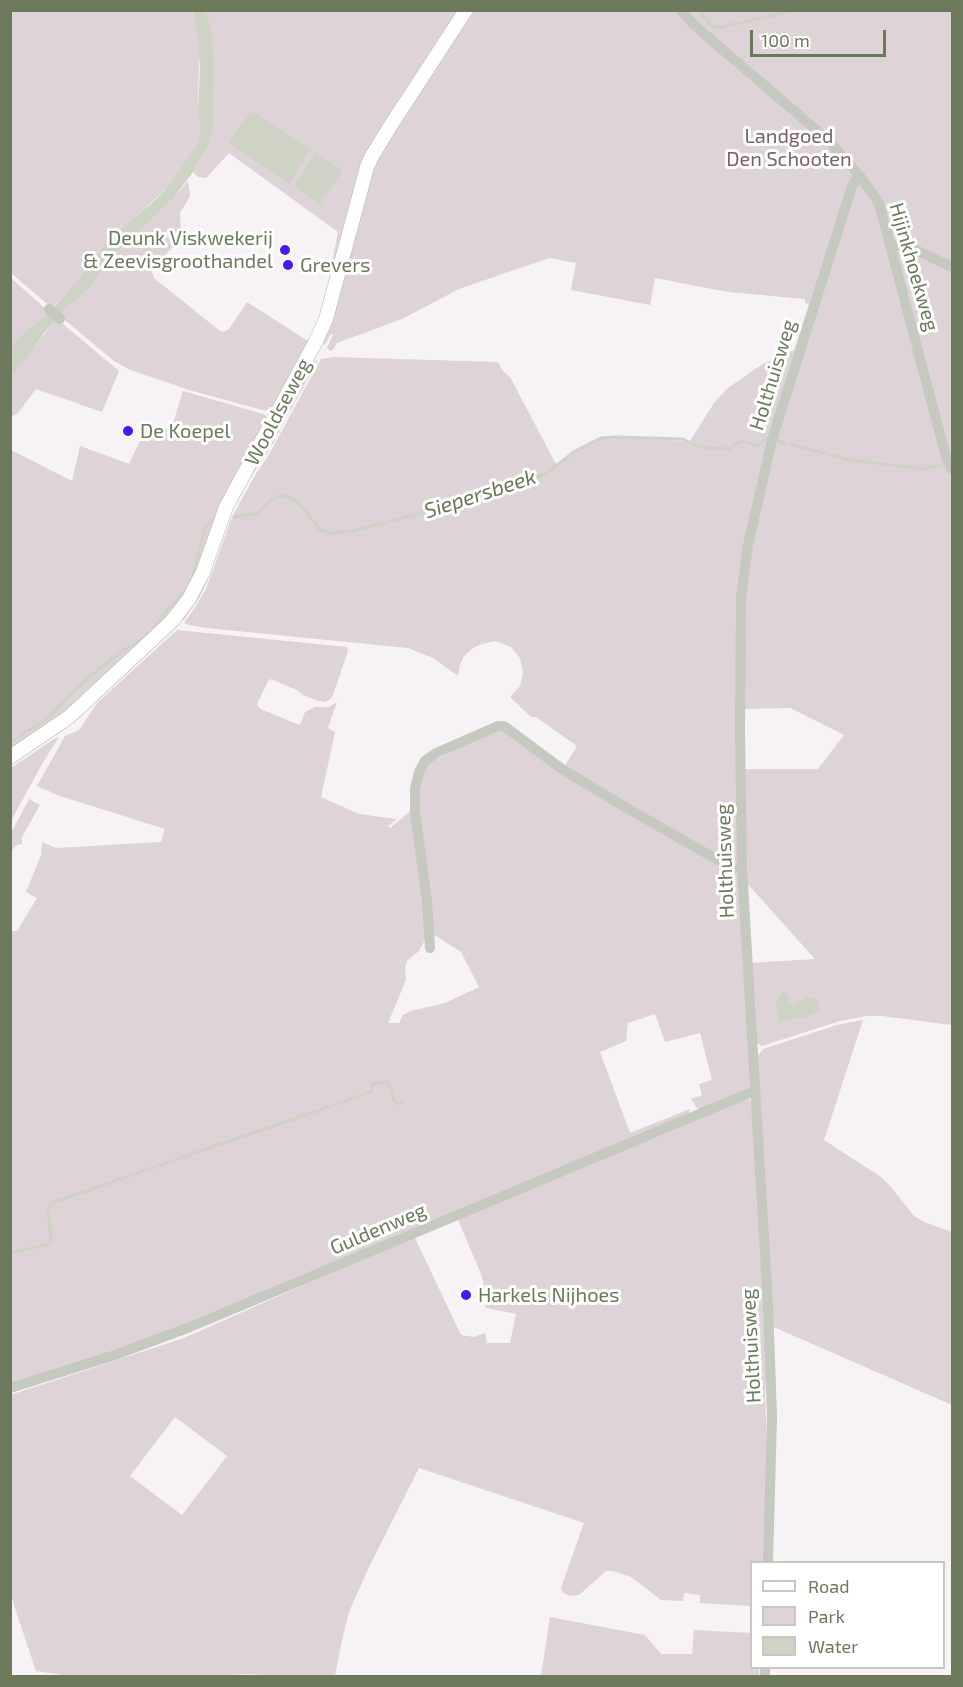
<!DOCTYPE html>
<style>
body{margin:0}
#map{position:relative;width:963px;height:1687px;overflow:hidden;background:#f6f2f6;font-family:"Exo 2",sans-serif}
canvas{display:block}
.frame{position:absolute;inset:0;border:12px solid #6c7a5b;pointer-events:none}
.legend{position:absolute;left:750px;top:1561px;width:195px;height:108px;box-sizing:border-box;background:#fff;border:2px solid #c4cabd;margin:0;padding:8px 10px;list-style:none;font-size:18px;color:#6c7a5b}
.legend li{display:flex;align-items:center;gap:12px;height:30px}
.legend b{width:30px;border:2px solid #c4cabd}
.scale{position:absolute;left:750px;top:30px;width:136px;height:27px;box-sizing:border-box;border:3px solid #6c7a5b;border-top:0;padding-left:8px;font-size:18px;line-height:21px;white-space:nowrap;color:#6c7a5b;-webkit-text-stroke:4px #fff;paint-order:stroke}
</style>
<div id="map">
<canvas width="963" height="1687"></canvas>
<div class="frame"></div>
<ul class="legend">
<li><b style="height:8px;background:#fff"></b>Road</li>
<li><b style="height:16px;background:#ded3d7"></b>Park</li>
<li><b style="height:16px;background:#cfd3c5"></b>Water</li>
</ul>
<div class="scale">100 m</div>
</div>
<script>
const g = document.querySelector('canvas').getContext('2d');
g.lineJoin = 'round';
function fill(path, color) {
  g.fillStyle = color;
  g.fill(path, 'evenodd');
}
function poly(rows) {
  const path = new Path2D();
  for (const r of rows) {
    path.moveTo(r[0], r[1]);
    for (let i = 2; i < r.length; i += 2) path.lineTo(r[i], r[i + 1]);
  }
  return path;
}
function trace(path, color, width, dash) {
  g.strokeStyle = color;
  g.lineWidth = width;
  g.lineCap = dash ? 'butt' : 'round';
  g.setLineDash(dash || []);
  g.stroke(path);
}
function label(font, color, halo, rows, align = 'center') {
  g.font = font + ' "Exo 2",sans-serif';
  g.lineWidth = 6;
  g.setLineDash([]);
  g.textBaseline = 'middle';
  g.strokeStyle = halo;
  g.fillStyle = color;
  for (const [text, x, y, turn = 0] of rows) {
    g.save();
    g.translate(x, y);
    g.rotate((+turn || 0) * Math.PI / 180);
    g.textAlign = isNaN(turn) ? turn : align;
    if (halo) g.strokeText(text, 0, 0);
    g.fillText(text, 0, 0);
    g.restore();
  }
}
fill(poly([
 [11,11,193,11,197,26,199,54,198,109,200,130,196,145,167,188,99,250,69,290,52,308,11,273],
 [206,11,952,11,952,264,900,240,901,261,906,256,916,253,952,268,952,463,945,461,952,474,952,1025,882,1016,866,1016,840,1021,762,1046,754,1042,750,963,815,959,745,881,743,769,818,769,844,735,790,708,742,709,745,545,738,862,735,863,732,863,564,767,577,746,536,717,531,717,510,697,520,686,523,673,520,658,511,647,495,641,482,644,473,648,464,656,460,665,458,676,433,658,408,648,207,628,189,625,184,623,194,609,206,589,232,517,257,472,267,458,321,359,333,357,498,362,503,371,510,377,557,466,576,451,601,439,621,438,690,441,714,403,728,388,761,365,794,350,809,304,805,303,805,299,728,292,655,278,650,305,571,290,576,263,549,258,459,289,402,319,337,343,332,351,330,351,327,348,333,334,330,335,325,345,321,339,317,339,338,232,229,153,206,178,198,177,193,172,209,144,213,130,213,48],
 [778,998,788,999,788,1003,792,1004,804,1000,805,998,813,999,820,1010,814,1015,805,1016,792,1020],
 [188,181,190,196,180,213,181,231,176,244,151,269,154,278,220,331,224,332,229,329,247,302,311,343,273,410,266,411,189,390,128,369,114,361,60,316,72,303,91,288,103,268,117,252,173,199],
 [11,278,49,312,26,331,11,349],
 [57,319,119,371,102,412,36,389,18,413,11,417,11,378,24,358],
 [318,360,266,456,255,470,239,497,228,519,206,584,199,598,183,621,181,616,222,525,308,363],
 [183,391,263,414,268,417,198,575,180,606,75,706,11,753,11,450,72,481,80,446,129,464,148,424,171,430],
 [177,630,347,647,348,651,333,695,330,699,325,702,319,701,303,695,297,690,271,679,268,681,257,704,260,709,300,725,305,712,315,707,329,707,337,702,328,728,335,732,321,797,359,814,397,819,388,826,390,828,413,809,426,938,419,951,407,961,405,968,406,980,388,1023,399,1023,403,1015,411,1011,445,1003,479,987,461,952,433,934,417,796,427,763,501,729,739,875,751,1082,749,1088,702,1111,696,1107,691,1099,702,1095,699,1084,712,1080,700,1033,665,1042,655,1014,628,1023,626,1041,600,1052,630,1133,690,1109,688,1117,190,1325,11,1385,10,931,17,931,37,898,26,892,41,855,42,842,56,848,161,842,165,829,60,796,37,786,65,736,79,730,97,703],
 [59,737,42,764,11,821,11,768,54,739],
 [29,799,40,805,22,837,22,844,15,846,11,852,11,833],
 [863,1020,824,1140,881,1177,891,1187,913,1215,924,1222,952,1232,952,1405,776,1328,771,1328,755,1060,763,1049,837,1025],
 [747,1097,753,1103,767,1362,765,1397,767,1444,764,1562,752,1562,751,1606,700,1603,700,1595,684,1593,683,1601,661,1600,631,1577,613,1571,606,1571,579,1595,570,1596,564,1593,561,1589,562,1585,584,1523,419,1468,369,1567,349,1612,342,1640,335,1676,283,1676,246,1674,217,1676,70,1676,36,1671,11,1596,10,1395,184,1338,414,1236,461,1335,474,1337,485,1333,487,1343,510,1343,516,1314,486,1308,484,1285,481,1274,459,1222,459,1218],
 [175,1417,227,1456,182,1515,130,1476],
 [550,1617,645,1635,661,1654,692,1654,694,1630,751,1633,752,1668,759,1668,759,1676,541,1676]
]), '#ded3d7');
fill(poly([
 [193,11,206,11,212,34,214,64,213,130,209,144,193,172,173,199,117,252,103,268,91,288,72,303,44,333,11,378,11,349,15,342,26,331,49,312,69,290,106,242,154,201,167,188,196,145,200,130,198,109,200,68,197,33],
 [251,111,311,149,289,184,229,143],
 [315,153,343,170,320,204,294,186],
 [783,992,788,995,788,1003,792,1004,803,1000,807,997,816,999,819,1002,820,1010,814,1015,780,1022,779,1019,776,1002]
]), '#cfd3c5');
trace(poly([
 [699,10,712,26,718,28,796,10],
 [776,440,784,443],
 [790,444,845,459,866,462,923,469,944,465],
 [235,517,257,513,272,499,279,496,285,496,298,502,320,530,330,533,353,531,497,493,547,473,575,451,601,438,616,437,683,439,694,445,707,448,729,449,739,442,747,442,756,446,767,439],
 [193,576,205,527,214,520],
 [154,629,163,615,188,587],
 [10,742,44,721,88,678,123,650,141,640,149,633],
 [10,1254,50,1243,51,1241,48,1209,51,1203,371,1092,372,1084,388,1082,395,1102,399,1104,404,1102]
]), '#cfd3c5', 3);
const major = poly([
 [10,757,69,717,172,621,189,599,203,572,226,507,316,341,326,319,367,167,372,156,389,128,466,10]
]);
trace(major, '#b5baaf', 15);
trace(poly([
 [680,10,694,25,828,140,859,175,879,203,946,457,952,469],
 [892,246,905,245,952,267],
 [49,309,60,319],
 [430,948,427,901,415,812,415,789,419,772,425,761,436,753,498,726,504,726,562,769,625,807,732,868,742,868],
 [10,1388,115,1355,190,1327,754,1091],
 [768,1562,772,1416,768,1305,742,868,740,730,741,597,748,545,772,440,852,186,859,175],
 [765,1676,765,1668]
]), '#c5c9c0', 10);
trace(major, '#fff', 14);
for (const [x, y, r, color] of [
 [285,250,6,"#4918f0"],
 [288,265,6,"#4918f0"],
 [128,431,6,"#4918f0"],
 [466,1295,6,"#4918f0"]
]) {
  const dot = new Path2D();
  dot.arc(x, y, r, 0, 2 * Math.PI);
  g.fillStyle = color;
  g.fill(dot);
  trace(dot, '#fff', 2);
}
label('20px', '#7c6267', '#fff', [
 ["Landgoed",789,136],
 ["Den Schooten",789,159]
]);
label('20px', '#6c7a5b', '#fff', [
 ["Deunk Viskwekerij",273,238,"right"],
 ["& Zeevisgroothandel",273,261,"right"],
 ["Grevers",300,265],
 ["De Koepel",140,431],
 ["Harkels Nijhoes",478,1295]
], 'left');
label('20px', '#6c7a5b', '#fff', [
 ["Hijinkhoekweg",914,267,74],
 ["Holthuisweg",773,375,-73],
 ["Wooldseweg",278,412,-62],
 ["Holthuisweg",725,861,-92],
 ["Guldenweg",378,1229,-23],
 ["Holthuisweg",751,1346,-93]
]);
label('italic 21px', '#6c7454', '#fff', [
 ["Siepersbeek",480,494,-18]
]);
</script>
